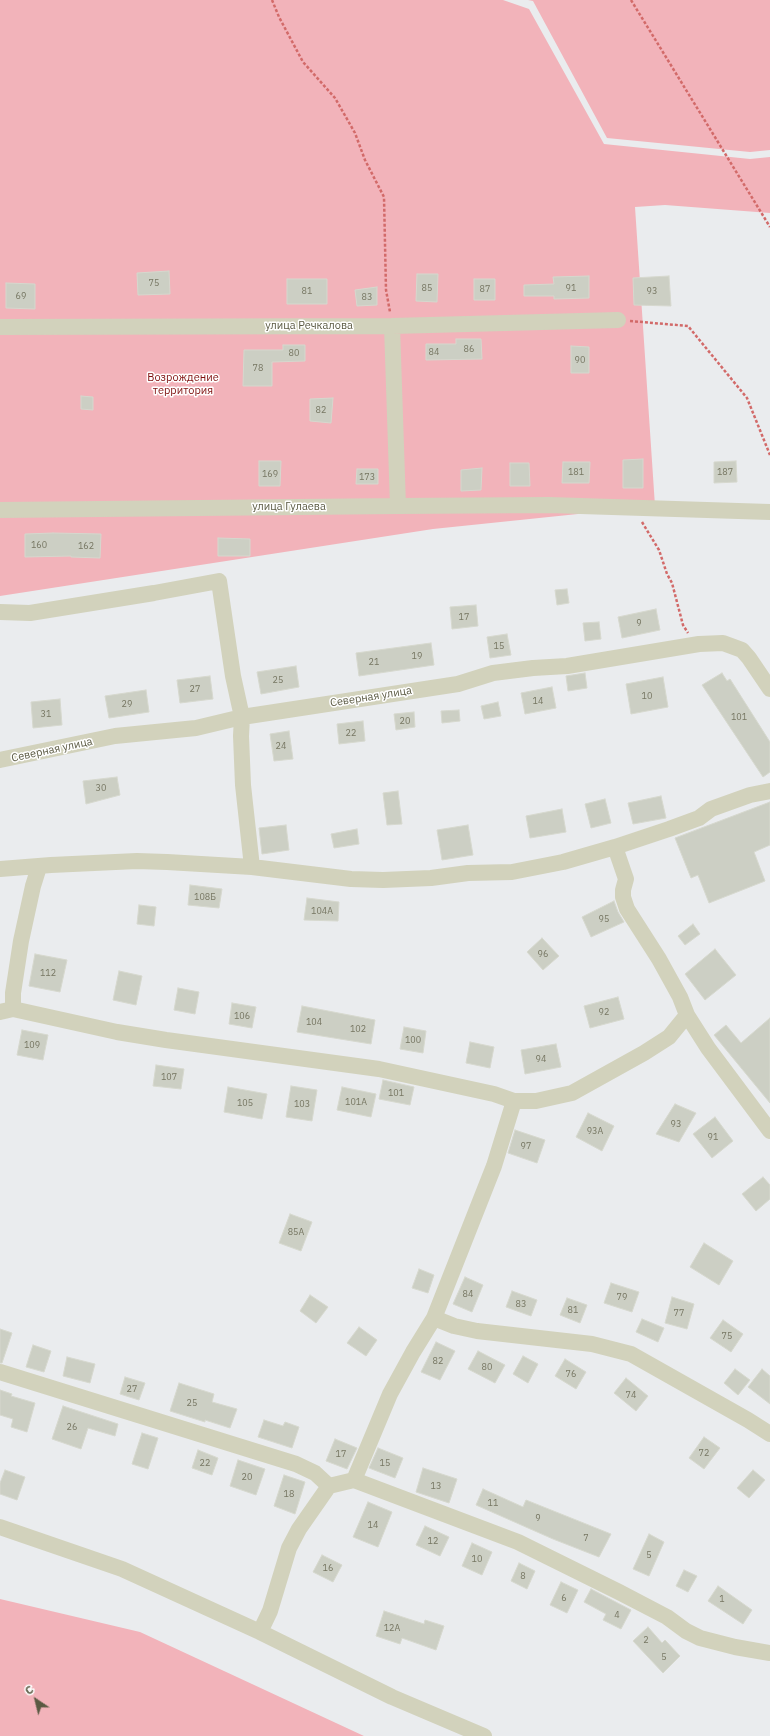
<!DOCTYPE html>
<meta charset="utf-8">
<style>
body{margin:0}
#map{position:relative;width:770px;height:1736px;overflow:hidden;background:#eaecee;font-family:"IBM Plex Sans",sans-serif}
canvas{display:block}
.north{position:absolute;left:16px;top:1680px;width:40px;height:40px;-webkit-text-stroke:3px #fff;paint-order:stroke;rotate:325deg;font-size:11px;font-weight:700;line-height:16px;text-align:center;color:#5a5942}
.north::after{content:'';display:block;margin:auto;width:14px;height:18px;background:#5a5942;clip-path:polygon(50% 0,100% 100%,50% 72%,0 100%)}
</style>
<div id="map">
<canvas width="770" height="1736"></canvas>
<div class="north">С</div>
</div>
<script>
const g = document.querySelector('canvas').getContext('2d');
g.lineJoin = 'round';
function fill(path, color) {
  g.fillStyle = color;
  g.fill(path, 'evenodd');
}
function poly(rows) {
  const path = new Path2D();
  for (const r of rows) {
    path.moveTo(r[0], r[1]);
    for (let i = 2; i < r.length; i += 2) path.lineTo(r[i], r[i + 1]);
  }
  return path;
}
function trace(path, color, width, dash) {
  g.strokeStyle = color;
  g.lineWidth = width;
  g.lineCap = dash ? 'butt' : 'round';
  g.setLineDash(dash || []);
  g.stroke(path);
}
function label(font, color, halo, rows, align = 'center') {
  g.font = font + ' "IBM Plex Sans",sans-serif';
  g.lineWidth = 3;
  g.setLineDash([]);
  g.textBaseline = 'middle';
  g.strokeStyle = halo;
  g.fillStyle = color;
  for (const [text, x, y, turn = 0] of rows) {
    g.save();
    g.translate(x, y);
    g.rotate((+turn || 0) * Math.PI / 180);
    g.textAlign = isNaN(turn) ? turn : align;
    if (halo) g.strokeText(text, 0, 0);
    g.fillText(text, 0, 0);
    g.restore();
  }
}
fill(poly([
 [0,0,503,0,529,9,604,144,750,159,770,157,770,213,665,205,635,207,655,506,433,529,0,596],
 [528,0,770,0,770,150,750,152,607,138,533,1],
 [0,1599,140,1632,364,1736,0,1736]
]), '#f2b3ba');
const building = poly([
 [169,271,170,294,138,295,137,273,169,271],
 [417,274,438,274,437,302,416,301,417,274],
 [589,276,589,298,554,299,554,296,524,296,524,285,554,284,553,277,589,276],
 [669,276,671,306,634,305,633,278,669,276],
 [287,279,327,279,327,304,287,304,287,279],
 [474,279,495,279,495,300,474,300,474,279],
 [6,283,35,284,35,309,6,308,6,283],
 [377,287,377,305,357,306,355,290,377,287],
 [456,339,481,339,482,359,426,360,426,344,456,344,456,339],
 [283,345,305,345,305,361,272,362,272,386,243,386,244,350,283,350,283,345],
 [571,346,589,347,589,373,571,373,571,346],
 [81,396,93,397,93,410,81,409,81,396],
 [333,398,331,423,310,421,310,399,333,398],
 [643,459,643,488,623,488,623,460,643,459],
 [259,461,281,461,280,486,259,486,259,461],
 [736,461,737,482,714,483,714,462,736,461],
 [563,462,590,462,589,483,562,483,563,462],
 [510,463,529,463,530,486,510,486,510,463],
 [482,468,481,490,461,491,461,470,482,468],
 [357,469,378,469,378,484,356,484,357,469],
 [53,533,101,534,100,558,71,557,71,556,25,557,25,534,53,533],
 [218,538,250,539,250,556,218,556,218,538],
 [567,589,569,603,557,605,555,590,567,589],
 [476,605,478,626,452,629,450,607,476,605],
 [656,609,660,630,622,638,618,617,656,609],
 [599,622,601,639,585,641,583,623,599,622],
 [507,634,511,655,490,658,487,637,507,634],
 [431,643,434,665,359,676,356,653,431,643],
 [296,666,299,687,261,694,257,672,296,666],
 [585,673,587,688,568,691,566,676,585,673],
 [722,673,727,681,730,679,770,742,770,772,763,777,702,685,722,673],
 [210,676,213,699,180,703,177,680,210,676],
 [663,677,668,707,631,714,626,684,663,677],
 [552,687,556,708,525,714,521,693,552,687],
 [146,690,149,712,109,718,105,696,146,690],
 [60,699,62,725,33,728,31,702,60,699],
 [498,702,501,716,484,719,481,706,498,702],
 [459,710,460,721,442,723,441,711,459,710],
 [414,712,415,727,396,730,394,714,414,712],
 [363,721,365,741,339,744,337,724,363,721],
 [289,731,293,759,274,761,270,734,289,731],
 [117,777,120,795,86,804,83,781,117,777],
 [398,791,402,824,387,825,383,793,398,791],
 [661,796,666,818,633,824,628,803,661,796],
 [605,799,611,823,591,828,585,804,605,799],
 [770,802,770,845,754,852,765,881,709,903,698,875,691,878,675,838,770,802],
 [562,809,566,832,530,838,526,816,562,809],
 [286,825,289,850,262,854,259,828,286,825],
 [468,825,473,855,442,860,437,830,468,825],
 [357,829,359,844,334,848,331,834,357,829],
 [190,885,222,889,219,908,188,905,190,885],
 [307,898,339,902,338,921,304,920,307,898],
 [614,901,618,912,624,922,591,937,582,917,614,901],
 [139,905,156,907,154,926,137,924,139,905],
 [693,924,700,934,685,945,678,936,693,924],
 [542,938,559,956,543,970,527,952,542,938],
 [715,949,736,975,705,1000,685,974,715,949],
 [35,954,67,960,60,992,29,986,35,954],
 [119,971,142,976,136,1005,113,1000,119,971],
 [178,988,199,992,195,1014,174,1010,178,988],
 [618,997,624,1019,590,1028,584,1006,618,997],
 [232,1003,256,1007,252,1028,229,1024,232,1003],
 [302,1006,375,1020,371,1044,297,1032,302,1006],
 [770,1018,770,1103,714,1035,726,1025,741,1043,770,1018],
 [404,1027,426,1031,423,1053,400,1049,404,1027],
 [22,1030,48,1035,43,1060,17,1055,22,1030],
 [470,1042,494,1047,490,1068,466,1063,470,1042],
 [556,1044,561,1067,525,1074,521,1050,556,1044],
 [156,1065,184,1069,181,1089,153,1086,156,1065],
 [383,1080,414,1087,410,1105,379,1099,383,1080],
 [291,1086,317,1090,312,1121,286,1117,291,1086],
 [228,1087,267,1094,262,1119,224,1112,228,1087],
 [342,1087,376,1094,371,1117,337,1110,342,1087],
 [675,1104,696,1113,679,1142,656,1134,675,1104],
 [588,1113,614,1126,602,1151,576,1137,588,1113],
 [715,1117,733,1141,712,1158,693,1134,715,1117],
 [515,1130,545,1140,537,1163,508,1153,515,1130],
 [763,1177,770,1185,770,1199,756,1211,742,1194,763,1177],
 [290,1214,312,1222,301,1251,279,1243,290,1214],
 [704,1243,733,1261,719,1285,690,1267,704,1243],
 [419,1269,434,1275,428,1293,412,1288,419,1269],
 [465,1277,483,1285,472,1312,453,1304,465,1277],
 [611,1283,639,1292,632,1312,604,1303,611,1283],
 [512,1291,537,1300,531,1316,506,1307,512,1291],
 [310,1295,328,1307,316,1323,300,1311,310,1295],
 [672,1297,694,1304,687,1329,665,1323,672,1297],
 [567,1298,587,1305,580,1323,560,1315,567,1298],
 [642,1319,664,1328,658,1342,636,1332,642,1319],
 [723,1320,743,1334,731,1352,710,1338,723,1320],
 [359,1327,377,1340,366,1356,347,1343,359,1327],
 [0,1329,12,1333,2,1363,0,1363,0,1329],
 [436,1342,455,1351,440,1380,421,1372,436,1342],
 [33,1345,51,1351,44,1372,26,1367,33,1345],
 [478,1351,505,1365,495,1383,468,1369,478,1351],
 [523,1356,538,1364,528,1383,513,1374,523,1356],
 [67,1357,95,1364,90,1383,63,1376,67,1357],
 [565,1359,586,1372,576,1389,555,1376,565,1359],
 [735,1369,750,1380,738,1395,724,1383,735,1369],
 [762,1369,770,1376,770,1404,748,1387,762,1369],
 [125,1377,145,1383,139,1400,120,1394,125,1377],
 [626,1378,648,1396,636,1411,614,1393,626,1378],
 [179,1383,214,1394,212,1402,237,1409,230,1428,205,1420,205,1422,170,1411,179,1383],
 [0,1390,12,1394,11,1396,35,1403,27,1432,11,1427,13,1419,0,1415,0,1390],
 [63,1406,118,1424,115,1436,88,1428,81,1449,52,1439,63,1406],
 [264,1420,283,1426,285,1422,299,1427,292,1448,258,1437,264,1420],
 [142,1433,158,1438,148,1469,132,1464,142,1433],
 [704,1437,720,1448,704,1469,689,1458,704,1437],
 [335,1439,357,1448,347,1469,326,1461,335,1439],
 [378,1448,403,1458,395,1478,369,1468,378,1448],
 [198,1450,218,1458,212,1475,192,1468,198,1450],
 [238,1460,265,1469,256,1495,230,1486,238,1460],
 [423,1468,457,1479,449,1503,416,1492,423,1468],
 [5,1470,25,1477,17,1500,0,1494,0,1483,5,1470],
 [753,1470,765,1480,749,1498,737,1488,753,1470],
 [284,1475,305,1482,295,1514,274,1506,284,1475],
 [483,1489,523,1507,526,1500,611,1534,599,1557,553,1539,476,1505,483,1489],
 [368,1502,392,1512,378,1547,353,1537,368,1502],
 [425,1526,449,1537,440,1556,416,1545,425,1526],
 [649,1534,664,1542,649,1576,633,1569,649,1534],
 [472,1543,492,1552,482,1575,462,1566,472,1543],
 [322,1555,342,1565,333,1582,313,1572,322,1555],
 [519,1563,535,1571,527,1589,511,1581,519,1563],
 [684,1570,697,1576,688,1592,676,1586,684,1570],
 [561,1582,578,1590,567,1613,550,1605,561,1582],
 [718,1586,752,1610,743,1624,708,1601,718,1586],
 [591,1589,631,1610,621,1629,603,1620,606,1614,584,1602,591,1589],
 [384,1611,424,1624,425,1620,444,1626,436,1650,402,1638,400,1644,376,1636,384,1611],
 [648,1627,662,1643,665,1640,680,1656,663,1673,633,1641,648,1627]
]);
fill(building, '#cccfc4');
trace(building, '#d6d8ce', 1);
trace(poly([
 [272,0,279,17,303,62,335,98,355,133,365,160,384,197,386,290,390,312],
 [631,0,770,227],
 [630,321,688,326,747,398,770,455],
 [642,522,659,550,667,574,672,583,683,625,688,633]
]), '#d26a69', 2.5, [3, 2]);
trace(poly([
 [0,327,392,326,618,320],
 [398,506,549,505,770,512],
 [0,510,398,506,392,326],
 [0,612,30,613,154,593,219,581,233,676,242,717,241,736,243,785,252,867],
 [0,760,115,736,196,728,242,717,458,684,493,673,533,668,567,666,699,644,723,643,742,650,749,658,770,689],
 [770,791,750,795,711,809,699,818,669,829,615,847,626,879,623,890,623,897,627,909,659,959,680,997,687,1015,708,1048,770,1131],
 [0,869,51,865,137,861,167,862,252,867,351,879,383,880,431,878,468,873,512,872,563,862,615,847],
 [13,1009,13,993,21,941,33,886,39,867],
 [0,1012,13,1009,117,1032,166,1040,379,1069,494,1094,514,1101,536,1101,572,1093,644,1053,669,1037,687,1015],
 [434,1318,454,1326,477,1331,592,1344,631,1354,748,1420,770,1434],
 [0,1372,296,1464,315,1473,329,1486],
 [354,1480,518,1542,619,1592,667,1617,686,1631,700,1638,735,1647,770,1653],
 [0,1527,122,1569,260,1632,392,1697,484,1736],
 [260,1632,270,1611,289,1548,299,1529,329,1486,354,1480,390,1394,413,1352,434,1318,494,1166,514,1101]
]), '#d2d2bc', 16);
label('9px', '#767662', null, [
 ["75",154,283],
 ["85",427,288],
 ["91",571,288],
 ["87",485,289],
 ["81",307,291],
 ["93",652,291],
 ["69",21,296],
 ["83",367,297],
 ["86",469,349],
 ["84",434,352],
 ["80",294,353],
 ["90",580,360],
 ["78",258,368],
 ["82",321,410],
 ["181",576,472],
 ["187",725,472],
 ["169",270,474],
 ["173",367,477],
 ["160",39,545],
 ["162",86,546],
 ["17",464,617],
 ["9",639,623],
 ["15",499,646],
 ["19",417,656],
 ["21",374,662],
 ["25",278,680],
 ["27",195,689],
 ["10",647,696],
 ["14",538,701],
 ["29",127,704],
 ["31",46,714],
 ["101",739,717],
 ["20",405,721],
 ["22",351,733],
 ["24",281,746],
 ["30",101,788],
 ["108Б",205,897],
 ["104А",322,911],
 ["95",604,919],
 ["96",543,954],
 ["112",48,973],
 ["92",604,1012],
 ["106",242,1016],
 ["104",314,1022],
 ["102",358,1029],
 ["100",413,1040],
 ["109",32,1045],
 ["94",541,1059],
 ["107",169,1077],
 ["101",396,1093],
 ["101А",356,1102],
 ["105",245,1103],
 ["103",302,1104],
 ["93",676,1124],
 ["93А",595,1131],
 ["91",713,1137],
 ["97",526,1146],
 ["85А",296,1232],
 ["84",468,1294],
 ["79",622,1297],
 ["83",521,1304],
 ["81",573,1310],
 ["77",679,1313],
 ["75",727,1336],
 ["82",438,1361],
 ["80",487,1367],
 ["76",571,1374],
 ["27",132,1389],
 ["74",631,1395],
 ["25",192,1403],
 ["26",72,1427],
 ["72",704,1453],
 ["17",341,1454],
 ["22",205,1463],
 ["15",385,1463],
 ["20",247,1477],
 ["13",436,1486],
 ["18",289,1494],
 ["11",493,1503],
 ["9",538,1518],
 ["14",373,1525],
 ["7",586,1538],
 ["12",433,1541],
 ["5",649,1555],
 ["10",477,1559],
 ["16",328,1568],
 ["8",523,1576],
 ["6",564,1598],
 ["1",722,1599],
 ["4",617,1615],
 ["12А",392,1628],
 ["2",646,1640],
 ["5",664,1657]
]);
label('11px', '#5a5942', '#fff', [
 ["улица Речкалова",309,326],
 ["улица Гулаева",289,507],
 ["Северная улица",371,697,-9],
 ["Северная улица",52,750,-12]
]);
label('11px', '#7f0f0e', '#fff', [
 ["Возрождение",183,378],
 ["территория",183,391]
]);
</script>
